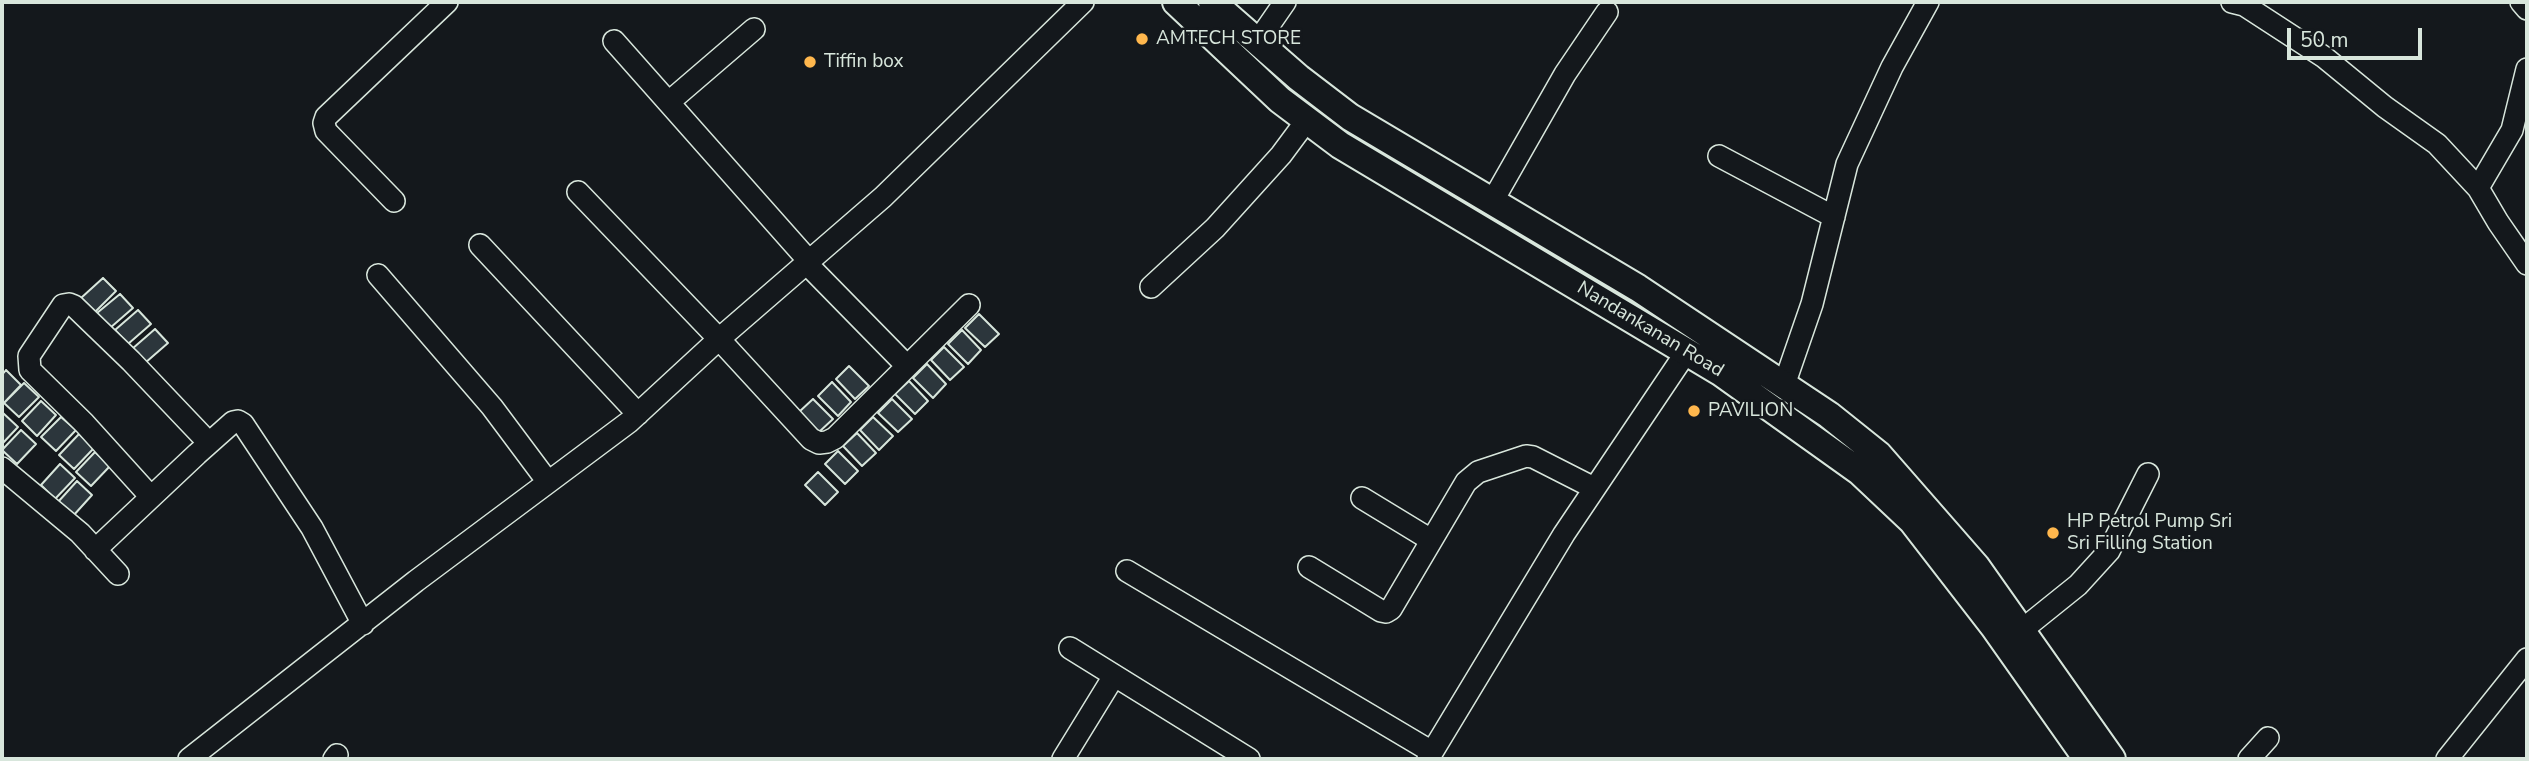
<!DOCTYPE html>
<style>
body{margin:0}
#map{position:relative;width:2529px;height:761px;overflow:hidden;background:#14181c;font-family:"Nunito Sans",sans-serif}
canvas{display:block}
.frame{position:absolute;inset:0;border:4px solid #d8e6dc;pointer-events:none}
.scale{position:absolute;left:2287px;top:28px;width:135px;height:32px;box-sizing:border-box;border:4px solid #d8e6dc;border-top:0;padding-left:9px;font-size:21px;line-height:24px;white-space:nowrap;color:#d8e6dc;-webkit-text-stroke:5px #14181c;paint-order:stroke}
</style>
<div id="map">
<canvas width="2529" height="761"></canvas>
<div class="frame"></div>
<div class="scale">50 m</div>
</div>
<script>
const g = document.querySelector('canvas').getContext('2d');
g.lineJoin = 'round';
function fill(path, color) {
  g.fillStyle = color;
  g.fill(path, 'evenodd');
}
function poly(rows) {
  const path = new Path2D();
  for (const r of rows) {
    path.moveTo(r[0], r[1]);
    for (let i = 2; i < r.length; i += 2) path.lineTo(r[i], r[i + 1]);
  }
  return path;
}
function trace(path, color, width, dash) {
  g.strokeStyle = color;
  g.lineWidth = width;
  g.lineCap = dash ? 'butt' : 'round';
  g.setLineDash(dash || []);
  g.stroke(path);
}
function label(font, color, halo, rows, align = 'center') {
  g.font = font + ' "Nunito Sans",sans-serif';
  g.lineWidth = 5;
  g.setLineDash([]);
  g.textBaseline = 'middle';
  g.strokeStyle = halo;
  g.fillStyle = color;
  for (const [text, x, y, turn = 0] of rows) {
    g.save();
    g.translate(x, y);
    g.rotate((+turn || 0) * Math.PI / 180);
    g.textAlign = isNaN(turn) ? turn : align;
    if (halo) g.strokeText(text, 0, 0);
    g.fillText(text, 0, 0);
    g.restore();
  }
}
const building = poly([
 [103,278,116,291,95,312,81,298,103,278],
 [120,294,133,308,110,328,97,313,120,294],
 [138,310,151,324,128,344,115,330,138,310],
 [979,314,999,334,985,347,965,328,979,314],
 [155,329,168,343,145,363,132,349,155,329],
 [962,330,981,350,968,364,948,344,962,330],
 [944,347,964,367,950,380,931,360,944,347],
 [927,364,946,384,933,398,913,378,927,364],
 [849,366,869,386,855,399,836,379,849,366],
 [6,370,21,385,2,405,2,375,6,370],
 [909,381,928,401,915,414,895,394,909,381],
 [832,382,851,402,838,416,818,396,832,382],
 [24,383,39,397,19,417,4,403,24,383],
 [813,399,833,419,819,432,799,412,813,399],
 [892,399,912,419,898,432,878,413,892,399],
 [41,401,56,415,37,436,22,421,41,401],
 [3,413,18,427,2,444,2,414,3,413],
 [61,417,76,430,56,451,41,437,61,417],
 [873,417,893,436,879,450,860,430,873,417],
 [21,430,36,444,17,464,2,450,21,430],
 [857,433,876,453,862,466,843,446,857,433],
 [79,434,94,448,74,469,59,455,79,434],
 [838,451,858,471,845,484,825,464,838,451],
 [95,452,110,466,91,486,76,472,95,452],
 [60,464,75,478,55,499,41,485,60,464],
 [818,472,838,492,825,505,805,485,818,472],
 [77,481,92,495,73,516,58,502,77,481]
]);
fill(building, '#2c363c');
trace(building, '#d8e6dc', 2);
const minor = poly([
 [2232,2,2244,5,2324,57,2385,107,2437,144,2478,188,2498,222,2527,264],
 [2521,2,2527,9],
 [614,41,809,261],
 [1258,41,1285,2],
 [669,102,754,29],
 [1719,156,1834,217],
 [2478,188,2512,130,2527,69],
 [578,192,719,339,811,439,819,443,827,442,835,438,969,305],
 [394,201,326,131,324,123,326,117,447,2],
 [1492,202,1565,74,1607,12],
 [480,245,638,414],
 [807,264,907,366],
 [378,275,492,407,548,482],
 [1151,287,1215,228,1281,155,1307,120],
 [1784,385,1812,304,1847,164,1892,67,1928,2],
 [2,468,80,533,118,574],
 [151,497,84,423,30,370,29,356,63,305,69,304,74,306,131,361,209,443],
 [1362,498,1431,540],
 [95,550,197,454,233,422,238,421,243,424,312,528,363,624],
 [1309,567,1381,611,1386,612,1391,609,1466,482,1478,472,1526,456,1533,457,1594,488],
 [1127,571,1432,752],
 [2022,630,2078,585,2109,551,2148,474],
 [1070,648,1249,759],
 [189,759,416,581,629,422,719,339,883,197,1083,2],
 [334,759,337,755],
 [1063,759,1114,676],
 [1428,759,1564,534,1687,351],
 [2249,759,2268,738],
 [2447,759,2527,659]
]);
const major = poly([
 [1176,2,1280,100,1340,145,1720,372,1860,472,1912,521,1994,627,2087,759],
 [1212,2,1299,78,1350,117,1638,288,1829,415,1879,455,1976,566,2112,759]
]);
trace(minor, '#d8e6dc', 24);
trace(major, '#d8e6dc', 30);
trace(minor, '#14181c', 21);
trace(major, '#14181c', 26);
for (const [x, y, r, color] of [
 [1142,39,7,"#ffb74d"],
 [810,62,7,"#ffb74d"],
 [1694,411,7,"#ffb74d"],
 [2053,533,7,"#ffb74d"]
]) {
  const dot = new Path2D();
  dot.arc(x, y, r, 0, 2 * Math.PI);
  g.fillStyle = color;
  g.fill(dot);
  trace(dot, '#14181c', 2.5);
}
label('19px', '#d8e6dc', '#14181c', [
 ["AMTECH STORE",1156,39],
 ["Tiffin box",824,62],
 ["PAVILION",1708,411],
 ["HP Petrol Pump Sri",2067,522],
 ["Sri Filling Station",2067,544]
], 'left');
label('19px', '#d8e6dc', '#14181c', [
 ["Nandankanan Road",1650,330,31]
]);
</script>
